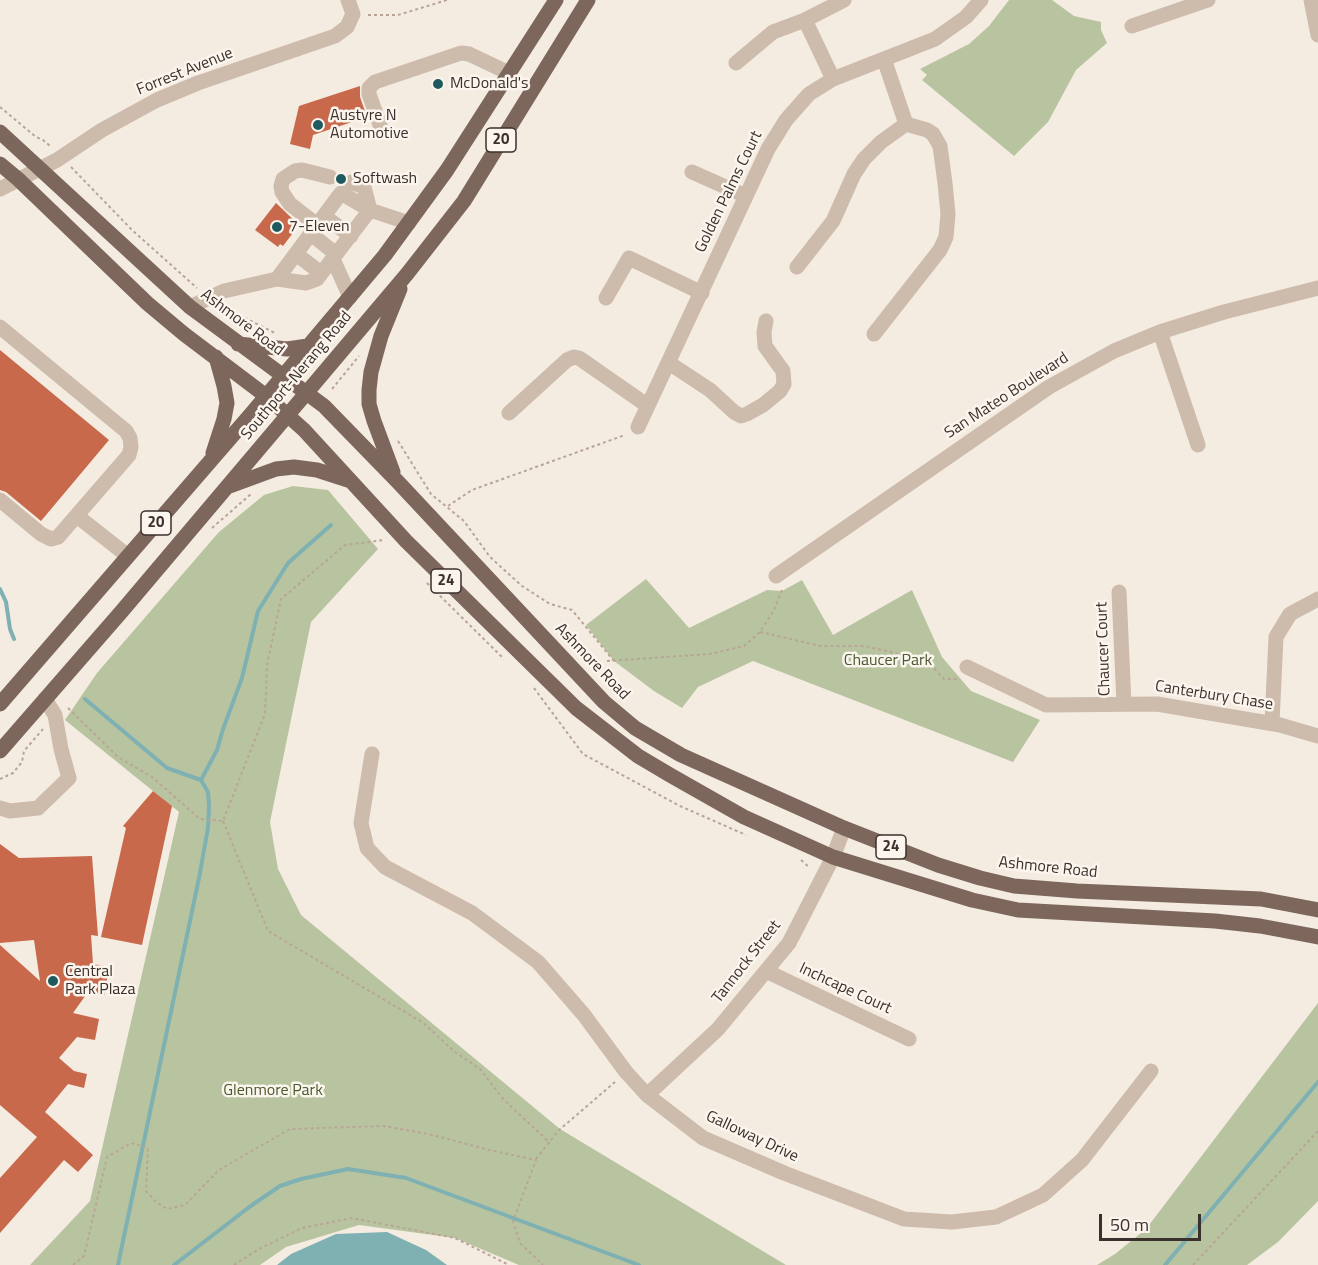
<!DOCTYPE html>
<style>
body{margin:0}
#map{position:relative;width:1318px;height:1265px;overflow:hidden;background:#f4ebe1;font-family:"Titillium Web",sans-serif}
canvas{display:block}
.scale{position:absolute;left:1099px;top:1214px;width:102px;height:27px;box-sizing:border-box;border:3px solid #3b302b;border-top:0;padding-left:8px;font-size:18px;line-height:21px;white-space:nowrap;color:#3b302b;-webkit-text-stroke:4px #fbf5ee;paint-order:stroke}
</style>
<div id="map">
<canvas width="1318" height="1265"></canvas>
<div class="scale">50 m</div>
</div>
<script>
const g = document.querySelector('canvas').getContext('2d');
g.lineJoin = 'round';
function fill(path, color) {
  g.fillStyle = color;
  g.fill(path, 'evenodd');
}
function poly(rows) {
  const path = new Path2D();
  for (const r of rows) {
    path.moveTo(r[0], r[1]);
    for (let i = 2; i < r.length; i += 2) path.lineTo(r[i], r[i + 1]);
  }
  return path;
}
function trace(path, color, width, dash) {
  g.strokeStyle = color;
  g.lineWidth = width;
  g.lineCap = dash ? 'butt' : 'round';
  g.setLineDash(dash || []);
  g.stroke(path);
}
function label(font, color, halo, rows, align = 'center') {
  g.font = font + ' "Titillium Web",sans-serif';
  g.lineWidth = 5;
  g.setLineDash([]);
  g.textBaseline = 'middle';
  g.strokeStyle = halo;
  g.fillStyle = color;
  for (const [text, x, y, turn = 0] of rows) {
    g.save();
    g.translate(x, y);
    g.rotate((+turn || 0) * Math.PI / 180);
    g.textAlign = isNaN(turn) ? turn : align;
    if (halo) g.strokeText(text, 0, 0);
    g.fillText(text, 0, 0);
    g.restore();
  }
}
fill(poly([
 [1009,0,1052,0,1074,16,1101,22,1101,30,1107,43,1076,70,1048,122,1014,156,922,80,927,75,920,69,969,44,989,26],
 [293,486,328,490,378,549,311,622,270,822,278,869,301,915,560,1129,786,1265,519,1265,455,1238,359,1225,286,1247,260,1265,30,1265,90,1201,179,812,65,720,97,673,219,532,264,495],
 [646,579,689,628,767,590,782,591,802,580,833,635,912,590,942,657,971,691,1040,720,1013,762,753,661,698,687,682,708,654,691,614,661,586,625],
 [1318,1003,1318,1201,1278,1242,1247,1265,1097,1265,1115,1254,1146,1229]
]), '#b8c4a0');
fill(poly([
 [387,1232,426,1250,447,1265,277,1265,291,1254,336,1234]
]), '#7fb0b2');
trace(poly([
 [0,589,6,602,10,629,14,639],
 [85,699,167,768,201,780,208,792,209,806,208,828,199,878,118,1265],
 [201,780,217,750,223,729,242,678,258,611,288,563,331,525],
 [174,1265,252,1205,280,1186,301,1179,348,1169,406,1178,639,1265],
 [1165,1265,1318,1082]
]), '#7fb0b2', 4);
fill(poly([
 [360,86,360,97,367,117,313,135,310,149,290,144,299,106],
 [276,203,299,225,283,246,280,244,278,247,255,230],
 [0,350,109,440,41,521,6,492,0,490],
 [153,791,172,806,142,945,101,937,126,828,123,826],
 [0,844,19,858,92,856,98,936,91,935,93,964,109,967,104,996,88,992,73,1013,99,1019,95,1040,77,1037,59,1058,74,1071,87,1074,84,1088,68,1084,45,1112,93,1155,78,1172,64,1160,0,1233,0,1178,37,1137,0,1105,0,945,40,981,34,940,0,943]
]), '#c8694b');
trace(poly([
 [368,15,398,15,447,0],
 [0,107,36,137,43,140,50,146],
 [71,167,133,231,197,288],
 [223,307,275,333],
 [332,389,359,356],
 [398,441,431,494,464,521,490,557,522,586,550,604,572,610,614,661],
 [448,506,472,490,625,435],
 [212,528,251,494],
 [427,583,504,659],
 [760,632,821,646,864,646,892,652,932,666,944,679,960,679],
 [607,661,710,654,744,646,760,632,774,610,782,590],
 [534,688,583,754,680,806,746,835],
 [68,708,118,757,152,777,200,819,223,821,265,714,267,665,281,599,345,545,384,540],
 [0,779,13,773,22,762,24,751,43,729],
 [223,821,268,931,422,1022,455,1052,480,1069,503,1099,550,1143],
 [801,860,810,868],
 [536,1159,558,1131,615,1082],
 [73,1265,84,1256,107,1157,131,1143,148,1148,146,1191,155,1201,167,1209,185,1205,219,1170,290,1129,384,1126,433,1135,489,1150,536,1160,513,1221,520,1243,543,1265],
 [234,1265,259,1249,302,1228,352,1218,455,1238,509,1265],
 [1193,1265,1318,1131]
]), '#b9a596', 2, [3, 3]);
trace(poly([
 [1311,0,1318,35],
 [805,20,833,79],
 [1132,26,1208,0],
 [884,59,906,124],
 [736,63,773,32,805,20,844,0],
 [380,125,369,94,369,88,375,82,461,53,469,54,509,73],
 [692,172,746,196],
 [0,189,57,160,102,130,157,100,198,83,335,36,347,27,353,14,348,0],
 [324,216,351,236],
 [317,225,290,204,282,192,281,186,283,179,295,171,302,170,330,177],
 [311,234,336,254],
 [296,254,321,273],
 [333,259,350,297],
 [797,267,833,221,854,174,864,159,881,142,906,124,927,130,933,134,940,146,945,183,948,214,946,237,940,250,874,334],
 [277,279,306,283,317,279,370,210,364,187,351,182],
 [606,298,629,258,702,293],
 [190,307,224,291,277,279,341,193,370,210,409,223],
 [0,327,126,431,130,438,131,447,129,455,58,537,51,539,41,534,0,500],
 [1160,332,1198,445],
 [669,363,710,390,734,412,741,416,747,414,763,405,780,391,784,384,783,371,765,346,764,332,766,321],
 [509,413,567,360,574,357,579,358,648,406],
 [638,427,768,149,786,120,809,94,833,79,935,39,966,17,981,0],
 [77,516,128,556],
 [776,576,1049,387,1114,351,1160,332,1224,312,1318,288],
 [1119,592,1124,704],
 [967,667,1046,705,1157,704,1280,725,1318,736],
 [1272,723,1276,637,1290,614,1318,599],
 [372,754,361,823,367,848,385,867,472,913,538,962,584,1015,626,1072,647,1095,703,1138,784,1173,904,1219,952,1222,996,1217,1043,1195,1082,1160,1151,1071],
 [0,808,10,811,38,808,69,778,61,749,55,715,45,699],
 [766,971,909,1039],
 [647,1095,718,1029,789,943,833,857,844,828]
]), '#cdbbac', 15);
trace(poly([
 [0,132,190,307,324,406,398,482,604,702,635,728,681,755,844,828,938,865,980,878,1014,886,1077,891,1261,899,1318,910],
 [0,164,18,179,147,303,184,334,266,396,304,430,406,541,576,708,638,756,670,775,744,817,833,857,972,900,1018,910,1215,921,1260,926,1318,937],
 [238,344,287,349,308,346],
 [213,453,224,419,227,403,224,386,216,357],
 [393,472,374,421,369,404,369,390,371,372,381,336,400,289],
 [227,487,276,469,294,467,317,470,348,480],
 [0,704,252,413,385,255,447,170,556,0],
 [0,751,122,611,407,274,464,201,588,0]
]), '#7d675c', 15);
for (const [x, y, r, color] of [
 [438,84,6,"#1f5a5e"],
 [318,125,6,"#1f5a5e"],
 [341,179,6,"#1f5a5e"],
 [277,227,6,"#1f5a5e"],
 [53,981,6,"#1f5a5e"]
]) {
  const dot = new Path2D();
  dot.arc(x, y, r, 0, 2 * Math.PI);
  g.fillStyle = color;
  g.fill(dot);
  trace(dot, '#fbf5ee', 2);
}
for (const [x, y, w] of [
 [501,140,30],
 [156,523,30],
 [446,581,30],
 [891,847,30]
]) {
  const box = new Path2D();
  box.roundRect(x - w / 2, y - 12, w, 24, 4.5);
  g.fillStyle = '#fbf5ee';
  g.fill(box);
  trace(box, '#3b302b', 1.5);
}
label('bold 15px', '#3b302b', null, [
 ["20",501,140],
 ["20",156,523],
 ["24",446,581],
 ["24",891,847]
]);
label('16px', '#3b302b', '#fbf5ee', [
 ["Forrest Avenue",185,72,-22],
 ["Golden Palms Court",729,192,-64],
 ["Ashmore Road",242,323,37],
 ["Southport-Nerang Road",297,376,-50],
 ["San Mateo Boulevard",1007,396,-33],
 ["Chaucer Court",1104,649,-92],
 ["Ashmore Road",592,662,46],
 ["Canterbury Chase",1214,696,9],
 ["Ashmore Road",1048,868,6],
 ["Tannock Street",747,962,-52],
 ["Inchcape Court",845,989,25],
 ["Galloway Drive",752,1137,25]
]);
label('16px', '#3b302b', '#fbf5ee', [
 ["McDonald's",450,84],
 ["Austyre N",330,116],
 ["Automotive",330,134],
 ["Softwash",353,179],
 ["7-Eleven",289,227],
 ["Central",65,972],
 ["Park Plaza",65,990]
], 'left');
label('16px', '#4a5a2e', '#fbf5ee', [
 ["Chaucer Park",888,661],
 ["Glenmore Park",273,1091]
]);
</script>
